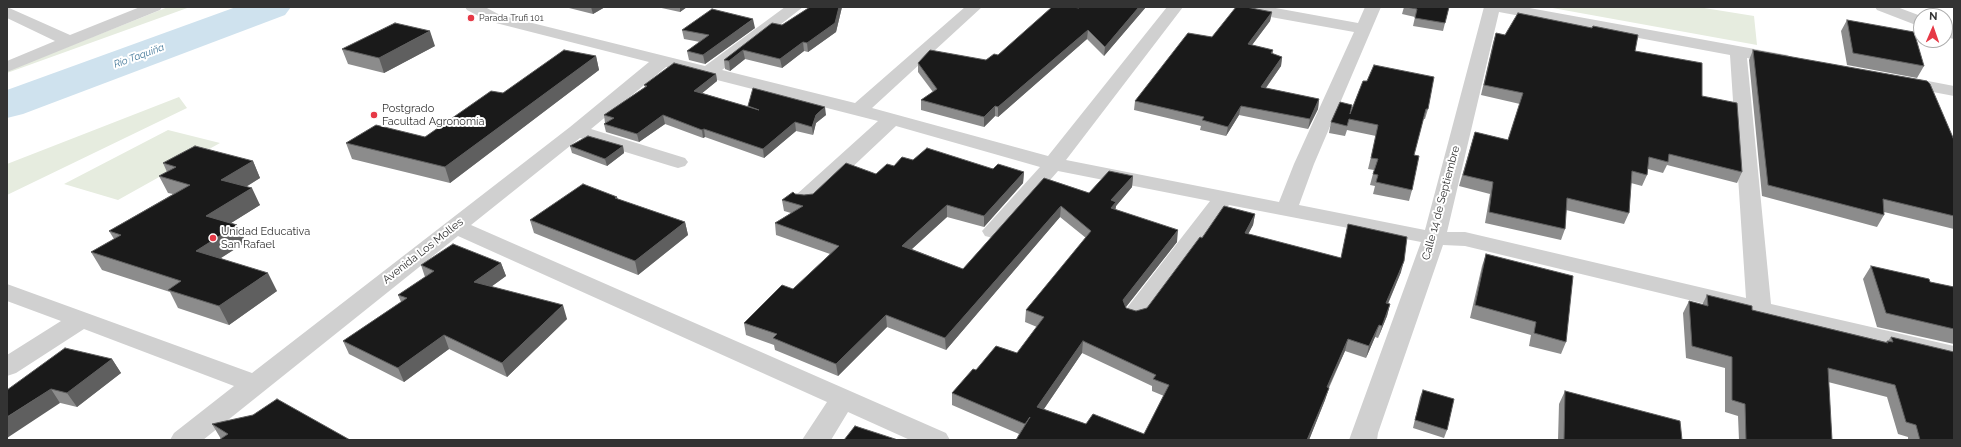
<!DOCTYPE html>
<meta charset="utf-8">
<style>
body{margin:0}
#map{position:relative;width:1961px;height:447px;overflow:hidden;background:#fff;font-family:Raleway,sans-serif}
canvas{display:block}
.frame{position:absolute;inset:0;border:8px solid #333;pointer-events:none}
.north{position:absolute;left:1913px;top:8px;width:40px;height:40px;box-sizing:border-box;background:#fff;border:1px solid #adadad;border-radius:50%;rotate:2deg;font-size:11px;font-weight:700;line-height:16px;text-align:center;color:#333}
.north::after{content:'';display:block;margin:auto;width:14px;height:18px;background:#e63946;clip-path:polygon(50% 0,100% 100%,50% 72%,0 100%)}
</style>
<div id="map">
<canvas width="1961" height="447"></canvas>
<div class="frame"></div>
<div class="north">N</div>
</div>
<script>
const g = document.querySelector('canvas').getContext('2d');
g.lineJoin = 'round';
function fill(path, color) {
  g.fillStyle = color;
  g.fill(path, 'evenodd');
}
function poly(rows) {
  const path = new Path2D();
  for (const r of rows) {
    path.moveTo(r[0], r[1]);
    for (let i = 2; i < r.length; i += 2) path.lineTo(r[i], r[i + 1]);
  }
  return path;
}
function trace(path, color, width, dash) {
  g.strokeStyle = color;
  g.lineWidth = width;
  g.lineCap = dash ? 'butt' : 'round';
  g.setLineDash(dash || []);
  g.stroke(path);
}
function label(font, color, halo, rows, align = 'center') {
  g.font = font + ' Raleway,sans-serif';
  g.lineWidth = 4;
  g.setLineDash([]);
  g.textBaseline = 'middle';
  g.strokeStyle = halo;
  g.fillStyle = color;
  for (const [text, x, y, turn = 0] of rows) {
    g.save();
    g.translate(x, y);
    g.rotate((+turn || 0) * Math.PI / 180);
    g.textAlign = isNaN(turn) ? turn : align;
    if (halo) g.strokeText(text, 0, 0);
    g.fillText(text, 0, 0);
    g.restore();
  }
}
fill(poly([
 [168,7,190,7,7,73,7,71],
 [1547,7,1698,7,1754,16,1757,45],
 [179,97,187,108,7,195,7,164],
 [168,130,220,143,118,200,64,184]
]), '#e6ecdf');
fill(poly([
 [236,7,291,7,285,15,23,114,7,118,7,90,236,7]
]), '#cfe2ee');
fill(poly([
 [7,7,70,35,140,7,162,7,160,10,7,72,7,61,55,41,7,18,7,7],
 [465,7,485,7,500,15,705,66,785,7,803,7,722,70,855,103,965,7,982,7,872,108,1048,156,1167,7,1183,7,1066,160,1279,202,1294,164,1354,32,1243,12,1237,10,1235,7,1270,7,1358,23,1365,7,1381,7,1314,164,1299,205,1425,230,1484,7,1524,7,1782,54,1788,55,1791,59,1788,63,1782,64,1747,58,1771,304,1954,346,1954,364,1465,246,1443,245,1378,433,1377,440,1349,440,1421,242,1229,205,1144,319,1135,321,1126,319,1123,313,1210,201,1058,171,1001,236,993,238,985,236,982,231,1040,167,896,126,813,204,805,205,797,204,794,199,797,194,878,121,666,67,591,129,685,158,688,162,685,166,678,168,671,166,580,138,471,225,946,433,950,440,910,440,848,412,831,440,802,440,827,402,458,236,203,440,170,440,174,433,234,386,84,329,16,373,7,376,7,355,61,321,7,301,7,284,252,373,570,127,649,62,488,21,467,10,465,7],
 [1499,12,1730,55,1746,298,1465,232,1447,232,1499,12],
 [1875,7,1897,7,1921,16,1921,27,1877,10,1875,7],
 [1945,26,1954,28,1954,39,1945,37,1945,26],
 [1902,76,1954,86,1954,96,1896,85,1893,81,1896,77,1902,76]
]), '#d0d0d0');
fill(poly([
 [565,7,605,7,593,14],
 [657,7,687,7,680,12],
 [810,7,842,7,836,32,808,52,804,51,782,68,745,59,730,71,725,69,724,60,782,25],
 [1080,7,1146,7,1104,56,1087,39,998,117,995,116,984,127,921,110,921,100,933,92,918,72,918,63,986,60,998,55],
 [1404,7,1449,7,1443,31,1413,26,1415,17,1402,14],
 [1272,12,1270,21,1252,45,1273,50,1273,54,1282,57,1281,66,1266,88,1319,99,1318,109,1308,129,1239,115,1226,136,1200,130,1201,126,1134,110,1135,101,1212,37],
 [1847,20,1924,66,1917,78,1847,65,1841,31],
 [1593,26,1635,51,1702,96,1742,172,1737,183,1667,165,1663,173,1648,169,1647,175,1642,186,1631,183,1629,213,1624,224,1566,210,1565,229,1561,240,1485,223,1490,194,1459,186,1475,132,1508,140,1520,104,1481,95,1493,43,1496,33,1505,35,1592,28],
 [755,28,705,64,689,60,687,51,700,42,684,39,682,30],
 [435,46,384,73,348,64,342,49],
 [1753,50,1954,140,1954,229,1884,212,1884,215,1877,227,1762,196,1749,60],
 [596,56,599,70,450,183,352,159,346,143,425,137,503,93],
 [716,74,717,81,702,93,748,107,748,106,826,115,816,123,813,135,796,131,764,158,705,137,703,138,665,124,639,142,606,132,604,124,605,123,604,115,645,87,644,85],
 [1363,81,1428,109,1425,119,1423,119,1414,155,1412,190,1409,201,1373,194,1375,186,1370,185,1374,170,1368,169,1376,136,1347,130,1345,136,1329,133,1331,122,1350,114],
 [570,146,623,146,624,153,607,166,572,153],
 [913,160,1024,172,1023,183,984,227,947,217,912,249,963,269,1044,178,1089,193,1133,176,1132,187,1116,206,1115,210,1177,242,1126,307,1126,308,1136,311,1147,308,1202,238,1255,214,1253,225,1248,234,1341,258,1348,224,1401,272,1388,304,1390,304,1387,316,1378,338,1375,337,1366,358,1345,351,1329,388,1325,400,1309,440,1016,440,1019,434,952,405,952,393,976,370,1017,353,1037,327,1025,322,1026,310,1086,238,1060,217,946,350,887,327,838,376,775,350,774,345,746,335,744,323,793,289,830,254,776,235,775,223,791,213,784,211,782,200,795,194,804,195,813,194,876,174],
 [1082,353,1152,386,1152,391,1164,396,1144,434,1086,424,1044,409],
 [253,161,260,178,246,187,260,205,231,223,237,225,246,242,221,258,277,291,229,325,178,308,170,292,102,270,91,252,114,239,109,231,173,194,168,193,159,176,167,172,163,163],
 [617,197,618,199,685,222,688,235,638,275,534,233,530,220],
 [1486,254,1566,342,1561,354,1529,346,1531,335,1470,318,1482,266],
 [501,263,506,276,491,287,567,319,507,377,449,349,404,382,349,354,343,341,401,302,398,295,425,277,421,265],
 [1871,266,1930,282,1954,287,1954,344,1877,327,1863,279],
 [1707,295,1752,310,1886,342,1887,341,1888,341,1891,337,1954,440,1908,440,1908,437,1898,434,1887,397,1828,382,1832,440,1739,440,1738,416,1725,412,1725,368,1686,358,1683,313,1689,301,1702,305],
 [112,359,121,373,77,407,7,390],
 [1423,390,1447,430,1444,438,1413,428,1420,397],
 [1565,391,1682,440,1558,440,1559,404],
 [212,424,350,440,221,439]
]), '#8c8c8c');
fill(poly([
 [591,7,605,7,593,14],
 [680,7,687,7,680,12],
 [839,7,842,7,836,32,808,52,807,43],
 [1139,7,1146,7,1104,56,1105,47],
 [1272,12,1270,21,1246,53,1248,44],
 [753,19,755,28,705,64,703,55],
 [1088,30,1087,39,998,117,998,107],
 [430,31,435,46,384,73,379,58],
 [803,42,804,51,782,68,780,59],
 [743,50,745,59,730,71,729,61],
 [596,56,599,70,450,183,445,167],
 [1282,57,1281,66,1260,96,1261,87],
 [716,74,717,81,695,99,694,91],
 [1319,99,1318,109,1308,129,1310,119],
 [995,106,995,116,984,127,984,117],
 [1241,106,1239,115,1226,136,1228,127],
 [825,107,826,115,816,123,813,135,812,127,816,115],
 [663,115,665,124,639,142,637,134],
 [795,122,796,131,764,158,763,149],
 [704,129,705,137,703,138,702,130],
 [623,146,624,153,607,166,605,159],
 [253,161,260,178,229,197,221,180],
 [1024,172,1023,183,984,227,984,216],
 [1133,176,1132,187,1116,206,1115,213,1110,220,1111,200],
 [252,188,260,205,215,233,206,216],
 [947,205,947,217,903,257,902,246],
 [1061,206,1060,217,946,350,945,338],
 [1255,214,1253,225,1243,244,1245,233],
 [685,222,688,235,638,275,635,261],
 [237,225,246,242,205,268,196,251],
 [1178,230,1177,242,1122,312,1123,300],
 [1404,261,1401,272,1383,315,1386,303],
 [501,263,506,276,478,296,474,282],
 [268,273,277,291,229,325,219,306],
 [1390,304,1387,316,1378,338,1382,326],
 [563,305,567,319,507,377,502,363],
 [886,315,887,327,838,376,836,364],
 [1379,325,1375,337,1366,358,1369,346],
 [444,335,449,349,404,382,398,368],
 [1348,339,1345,351,1323,399,1327,387],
 [1083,341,1082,353,1037,419,1037,407],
 [112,359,121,373,77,407,67,393],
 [1329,388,1325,400,1309,440,1307,440],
 [51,389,60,403,7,438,7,417]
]), '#5f5f5f');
const building = poly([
 [810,7,839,7,835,23,807,43,803,42,780,59,743,50,729,61,724,60,772,23,782,25,810,7],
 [1052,7,1073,7,1079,8,1080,7,1139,7,1105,47,1088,30,998,107,995,106,984,117,921,100,937,89,918,63,930,50,986,60,994,54,998,55,1052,7],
 [1236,7,1246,7,1272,12,1248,44,1273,50,1271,53,1282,57,1261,87,1319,99,1310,119,1241,106,1228,127,1202,120,1204,117,1135,101,1188,33,1212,37,1236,7],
 [1406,7,1449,7,1445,23,1415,18,1417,9,1406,7],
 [712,9,753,19,703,55,687,51,709,35,682,30,712,9],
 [1518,13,1592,28,1593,26,1638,35,1635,51,1702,63,1702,96,1737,103,1742,172,1669,154,1668,162,1649,157,1647,175,1632,171,1629,213,1567,198,1565,229,1489,212,1493,182,1463,175,1475,132,1508,140,1523,93,1484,85,1496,33,1505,35,1518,13],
 [1847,20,1914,32,1924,66,1853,53,1847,20],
 [395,23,430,31,379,58,342,49,395,23],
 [564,50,596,56,445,167,346,143,376,125,425,137,491,91,503,93,564,50],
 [1753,50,1927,81,1930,84,1954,140,1954,216,1883,199,1884,215,1768,185,1753,50],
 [674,63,716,74,694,91,759,110,748,106,753,88,825,107,816,115,812,127,795,122,763,149,704,129,702,130,663,115,637,134,604,124,614,118,604,115,647,86,644,85,674,63],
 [1374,65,1434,77,1428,109,1426,109,1414,155,1419,156,1412,190,1376,182,1378,175,1373,174,1378,159,1371,158,1378,125,1349,119,1347,126,1331,122,1340,102,1352,105,1350,114,1363,81,1367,81,1374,65],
 [588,136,623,146,605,159,570,146,588,136],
 [195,146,253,161,221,180,252,188,206,216,237,225,196,251,268,273,219,306,168,290,181,281,91,252,121,235,109,231,190,185,159,176,176,167,163,163,195,146],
 [927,148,993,169,998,164,1024,172,984,216,947,205,902,246,963,269,1044,178,1089,193,1109,171,1133,176,1111,200,1116,202,1111,208,1178,230,1123,300,1126,308,1136,311,1147,308,1200,237,1202,238,1224,206,1255,214,1245,233,1341,258,1348,224,1407,237,1404,261,1386,303,1390,304,1382,326,1379,325,1369,346,1348,339,1327,387,1329,388,1307,440,1016,440,1030,417,1025,424,952,393,973,369,976,370,996,346,1017,353,1044,317,1026,310,1091,231,1061,206,945,338,886,315,836,364,773,338,777,334,744,323,782,285,793,289,839,246,775,223,803,206,782,200,793,192,795,194,804,195,813,194,846,163,876,174,887,164,894,166,902,157,913,160,927,148],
 [1083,341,1156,375,1153,379,1169,385,1144,434,1093,414,1086,424,1037,407,1083,341],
 [583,184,617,197,615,198,685,222,635,261,530,220,583,184],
 [453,244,501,263,474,282,563,305,502,363,444,335,398,368,343,341,407,298,398,295,434,271,421,265,453,244],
 [1486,254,1573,276,1566,342,1534,333,1536,322,1475,305,1486,254],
 [1871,266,1929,279,1930,282,1954,287,1954,329,1886,313,1871,266],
 [1707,295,1752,306,1752,310,1888,343,1887,341,1893,342,1891,337,1954,352,1954,440,1920,440,1916,425,1906,422,1895,385,1828,368,1832,440,1746,440,1745,404,1732,400,1732,357,1692,346,1689,301,1708,306,1707,295],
 [65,348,112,359,67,393,51,389,7,417,7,390,65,348],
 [1423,390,1454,399,1447,430,1415,420,1423,390],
 [1565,391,1680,421,1682,440,1564,440,1565,391],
 [277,399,350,440,219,440,228,434,212,424,253,415,277,399],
 [855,426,898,440,844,440,855,426]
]);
fill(building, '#1a1a1a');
trace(building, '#5f5f5f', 1);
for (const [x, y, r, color] of [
 [471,18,4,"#e63946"],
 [374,115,4,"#e63946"],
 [213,238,4,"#e63946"]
]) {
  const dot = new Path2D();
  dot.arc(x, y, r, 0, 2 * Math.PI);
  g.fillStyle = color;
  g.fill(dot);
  trace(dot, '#fff', 1.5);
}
label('9px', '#333', '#fff', [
 ["Parada Trufi 101",479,18]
], 'left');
label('italic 10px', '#3f7597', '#fff', [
 ["Río Taquiña",139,56,-20]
]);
label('11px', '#333', '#fff', [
 ["Postgrado",382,109],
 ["Facultad Agronomía",382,122],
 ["Unidad Educativa",221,232],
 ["San Rafael",221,245]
], 'left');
label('11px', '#333', '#fff', [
 ["Calle 14 de Septiembre",1441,203,-75],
 ["Avenida Los Molles",423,251,-38]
]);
</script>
